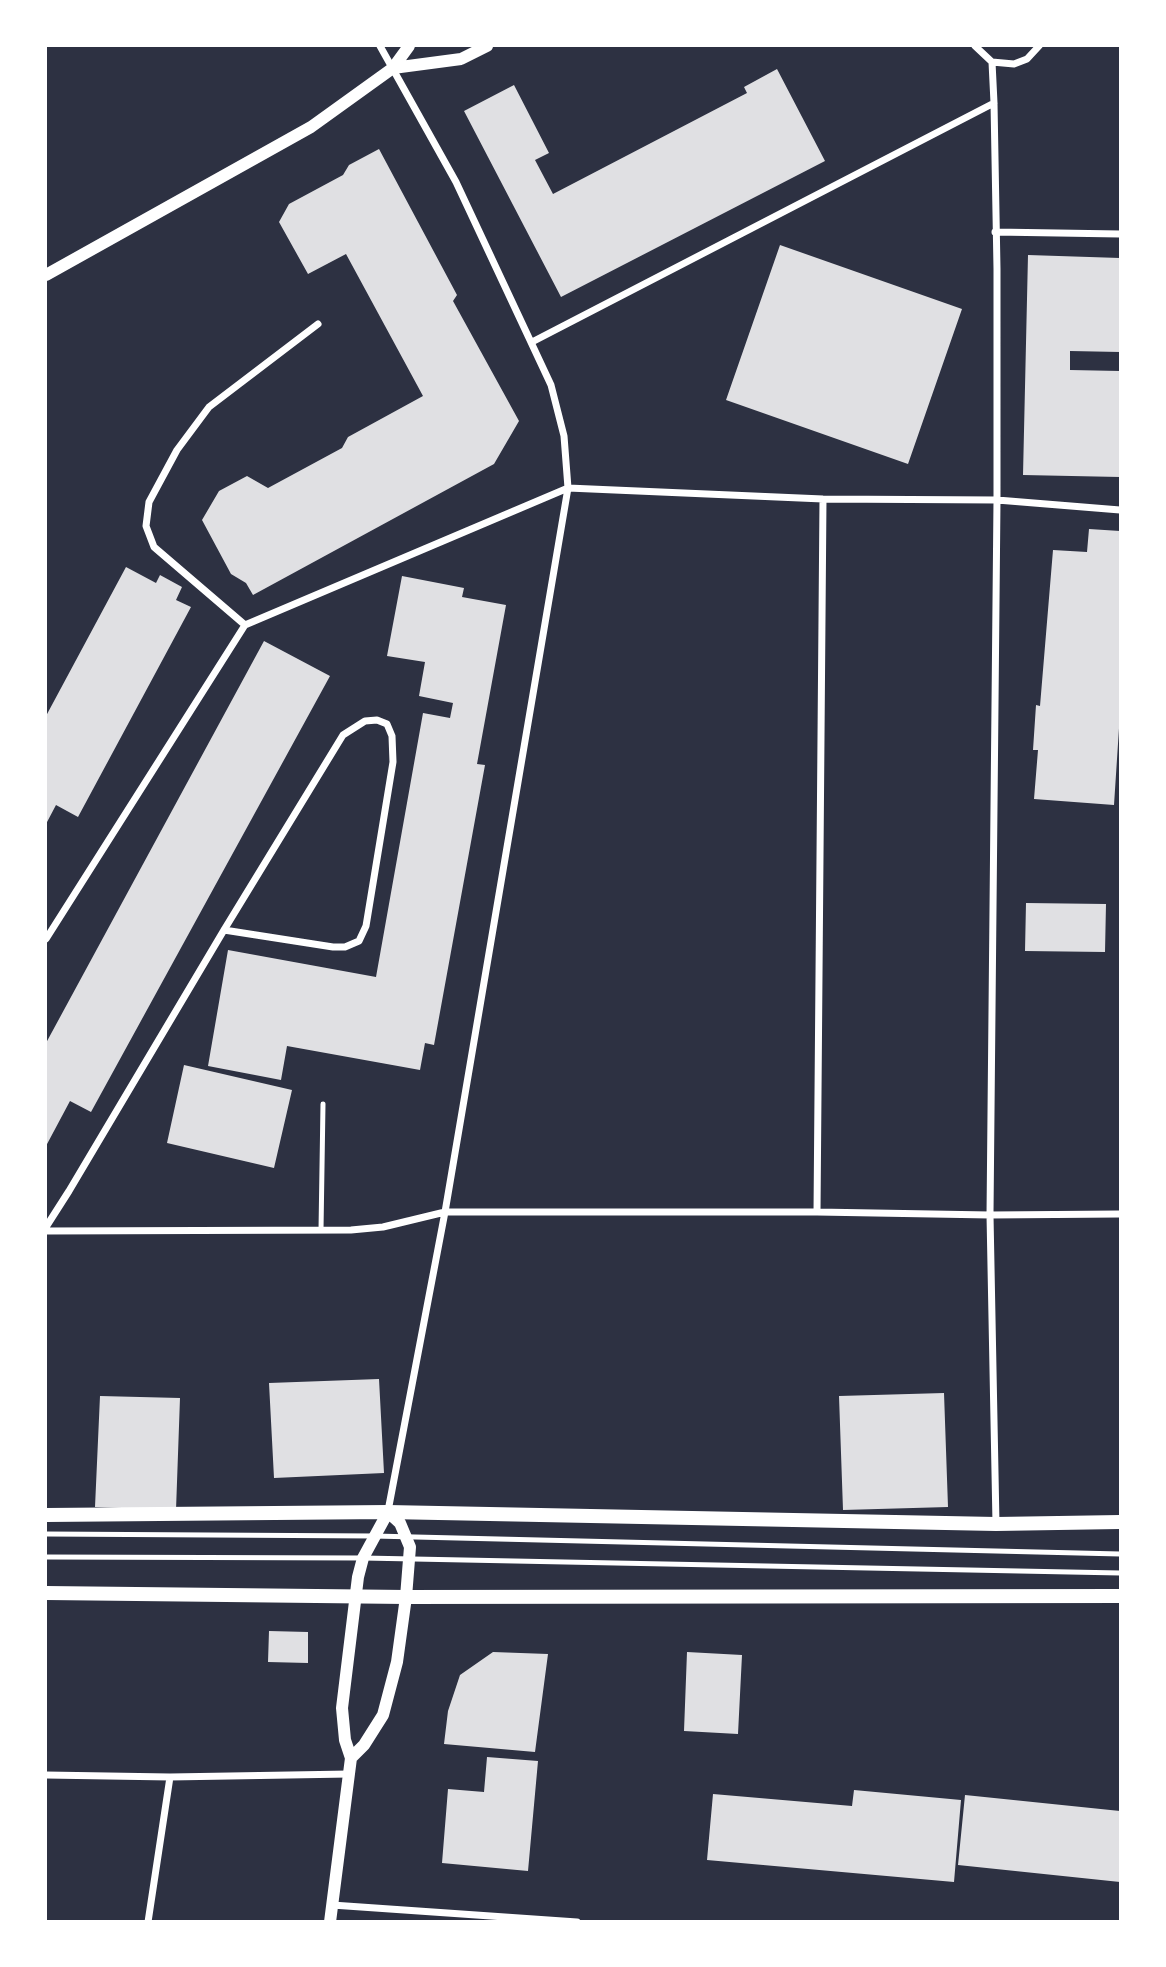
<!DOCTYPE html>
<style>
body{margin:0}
#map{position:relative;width:1166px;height:1967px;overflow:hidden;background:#2d3142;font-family:"IBM Plex Sans",sans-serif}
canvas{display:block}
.frame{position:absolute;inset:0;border:47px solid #fff;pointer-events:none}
</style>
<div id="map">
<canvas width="1166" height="1967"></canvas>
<div class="frame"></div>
</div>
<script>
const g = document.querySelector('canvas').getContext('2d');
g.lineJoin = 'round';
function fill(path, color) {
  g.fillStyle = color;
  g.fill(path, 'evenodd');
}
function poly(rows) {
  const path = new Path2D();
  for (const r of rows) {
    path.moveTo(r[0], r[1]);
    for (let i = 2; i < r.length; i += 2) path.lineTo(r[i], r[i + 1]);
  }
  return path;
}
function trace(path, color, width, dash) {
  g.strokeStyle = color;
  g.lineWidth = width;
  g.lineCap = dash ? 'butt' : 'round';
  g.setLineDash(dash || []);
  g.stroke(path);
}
fill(poly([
 [777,69,825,161,561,297,464,111,514,85,549,153,535,160,553,194,747,93,744,87],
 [379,149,457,295,453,301,519,421,494,464,253,595,246,583,231,574,202,520,219,491,247,476,268,488,342,448,348,437,423,396,346,254,308,274,279,222,289,204,343,175,349,165],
 [780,245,962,309,908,464,726,400],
 [1028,255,1120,258,1120,352,1070,351,1070,370,1120,371,1120,477,1023,475],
 [1089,529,1120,531,1120,713,1114,805,1034,799,1038,750,1033,750,1036,705,1040,706,1053,550,1087,552],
 [126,567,156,583,160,575,182,587,176,600,191,607,78,817,56,805,46,824,46,716],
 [402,576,464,588,462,597,506,605,477,764,485,765,434,1045,425,1043,420,1070,287,1046,281,1080,208,1066,228,950,376,977,423,713,450,718,453,703,419,696,425,662,387,656],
 [264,641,330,676,91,1112,70,1101,46,1146,46,1043],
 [1026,903,1106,904,1105,952,1025,951],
 [184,1065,292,1090,274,1168,167,1143],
 [379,1379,384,1473,274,1478,269,1383],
 [944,1393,948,1507,843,1510,839,1396],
 [100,1396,180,1398,176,1510,95,1507],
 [269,1631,308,1632,308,1663,268,1662],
 [493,1652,548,1654,535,1752,444,1744,448,1711,460,1675],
 [687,1652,742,1655,738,1734,684,1731],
 [487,1757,538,1761,528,1871,442,1863,448,1789,484,1792],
 [854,1790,961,1800,954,1882,707,1860,713,1794,852,1806],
 [965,1795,1120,1811,1120,1882,958,1865]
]), '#e0e0e3');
trace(poly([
 [321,1230,323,1104],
 [46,1534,374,1536,1120,1554],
 [46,1557,363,1558,1120,1573]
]), '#fff', 5);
trace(poly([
 [380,46,456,182,551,385,564,436,568,488,445,1212,388,1511],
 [975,46,992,62,1014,64,1027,59,1039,46],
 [992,62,994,103,997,269,997,500,990,1215,996,1524],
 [995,232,1120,234],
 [532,342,994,103],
 [245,625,154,547,146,526,149,502,177,450,209,407,318,324],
 [46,939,245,625,568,488,823,499,997,500,1120,510],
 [817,1212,823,499],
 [46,1227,69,1191,224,930,343,735,365,721,377,720,387,724,392,736,393,762,366,926,359,941,345,947,333,947,224,930],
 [46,1231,351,1230,383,1227,445,1212,817,1212,990,1215,1120,1214],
 [46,1775,170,1777,349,1774],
 [332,1905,577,1922],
 [148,1922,170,1777]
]), '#fff', 7);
trace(poly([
 [393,68,461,59,487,46],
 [46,275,311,127,393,68,409,46],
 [330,1922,351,1758,345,1740,342,1708,358,1577,363,1558,388,1512,400,1523,410,1547,406,1597,397,1662,383,1715,364,1745,351,1758]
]), '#fff', 12);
trace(poly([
 [46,1515,388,1512,996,1524,1120,1522],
 [46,1593,406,1597,1120,1596]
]), '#fff', 14);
</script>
